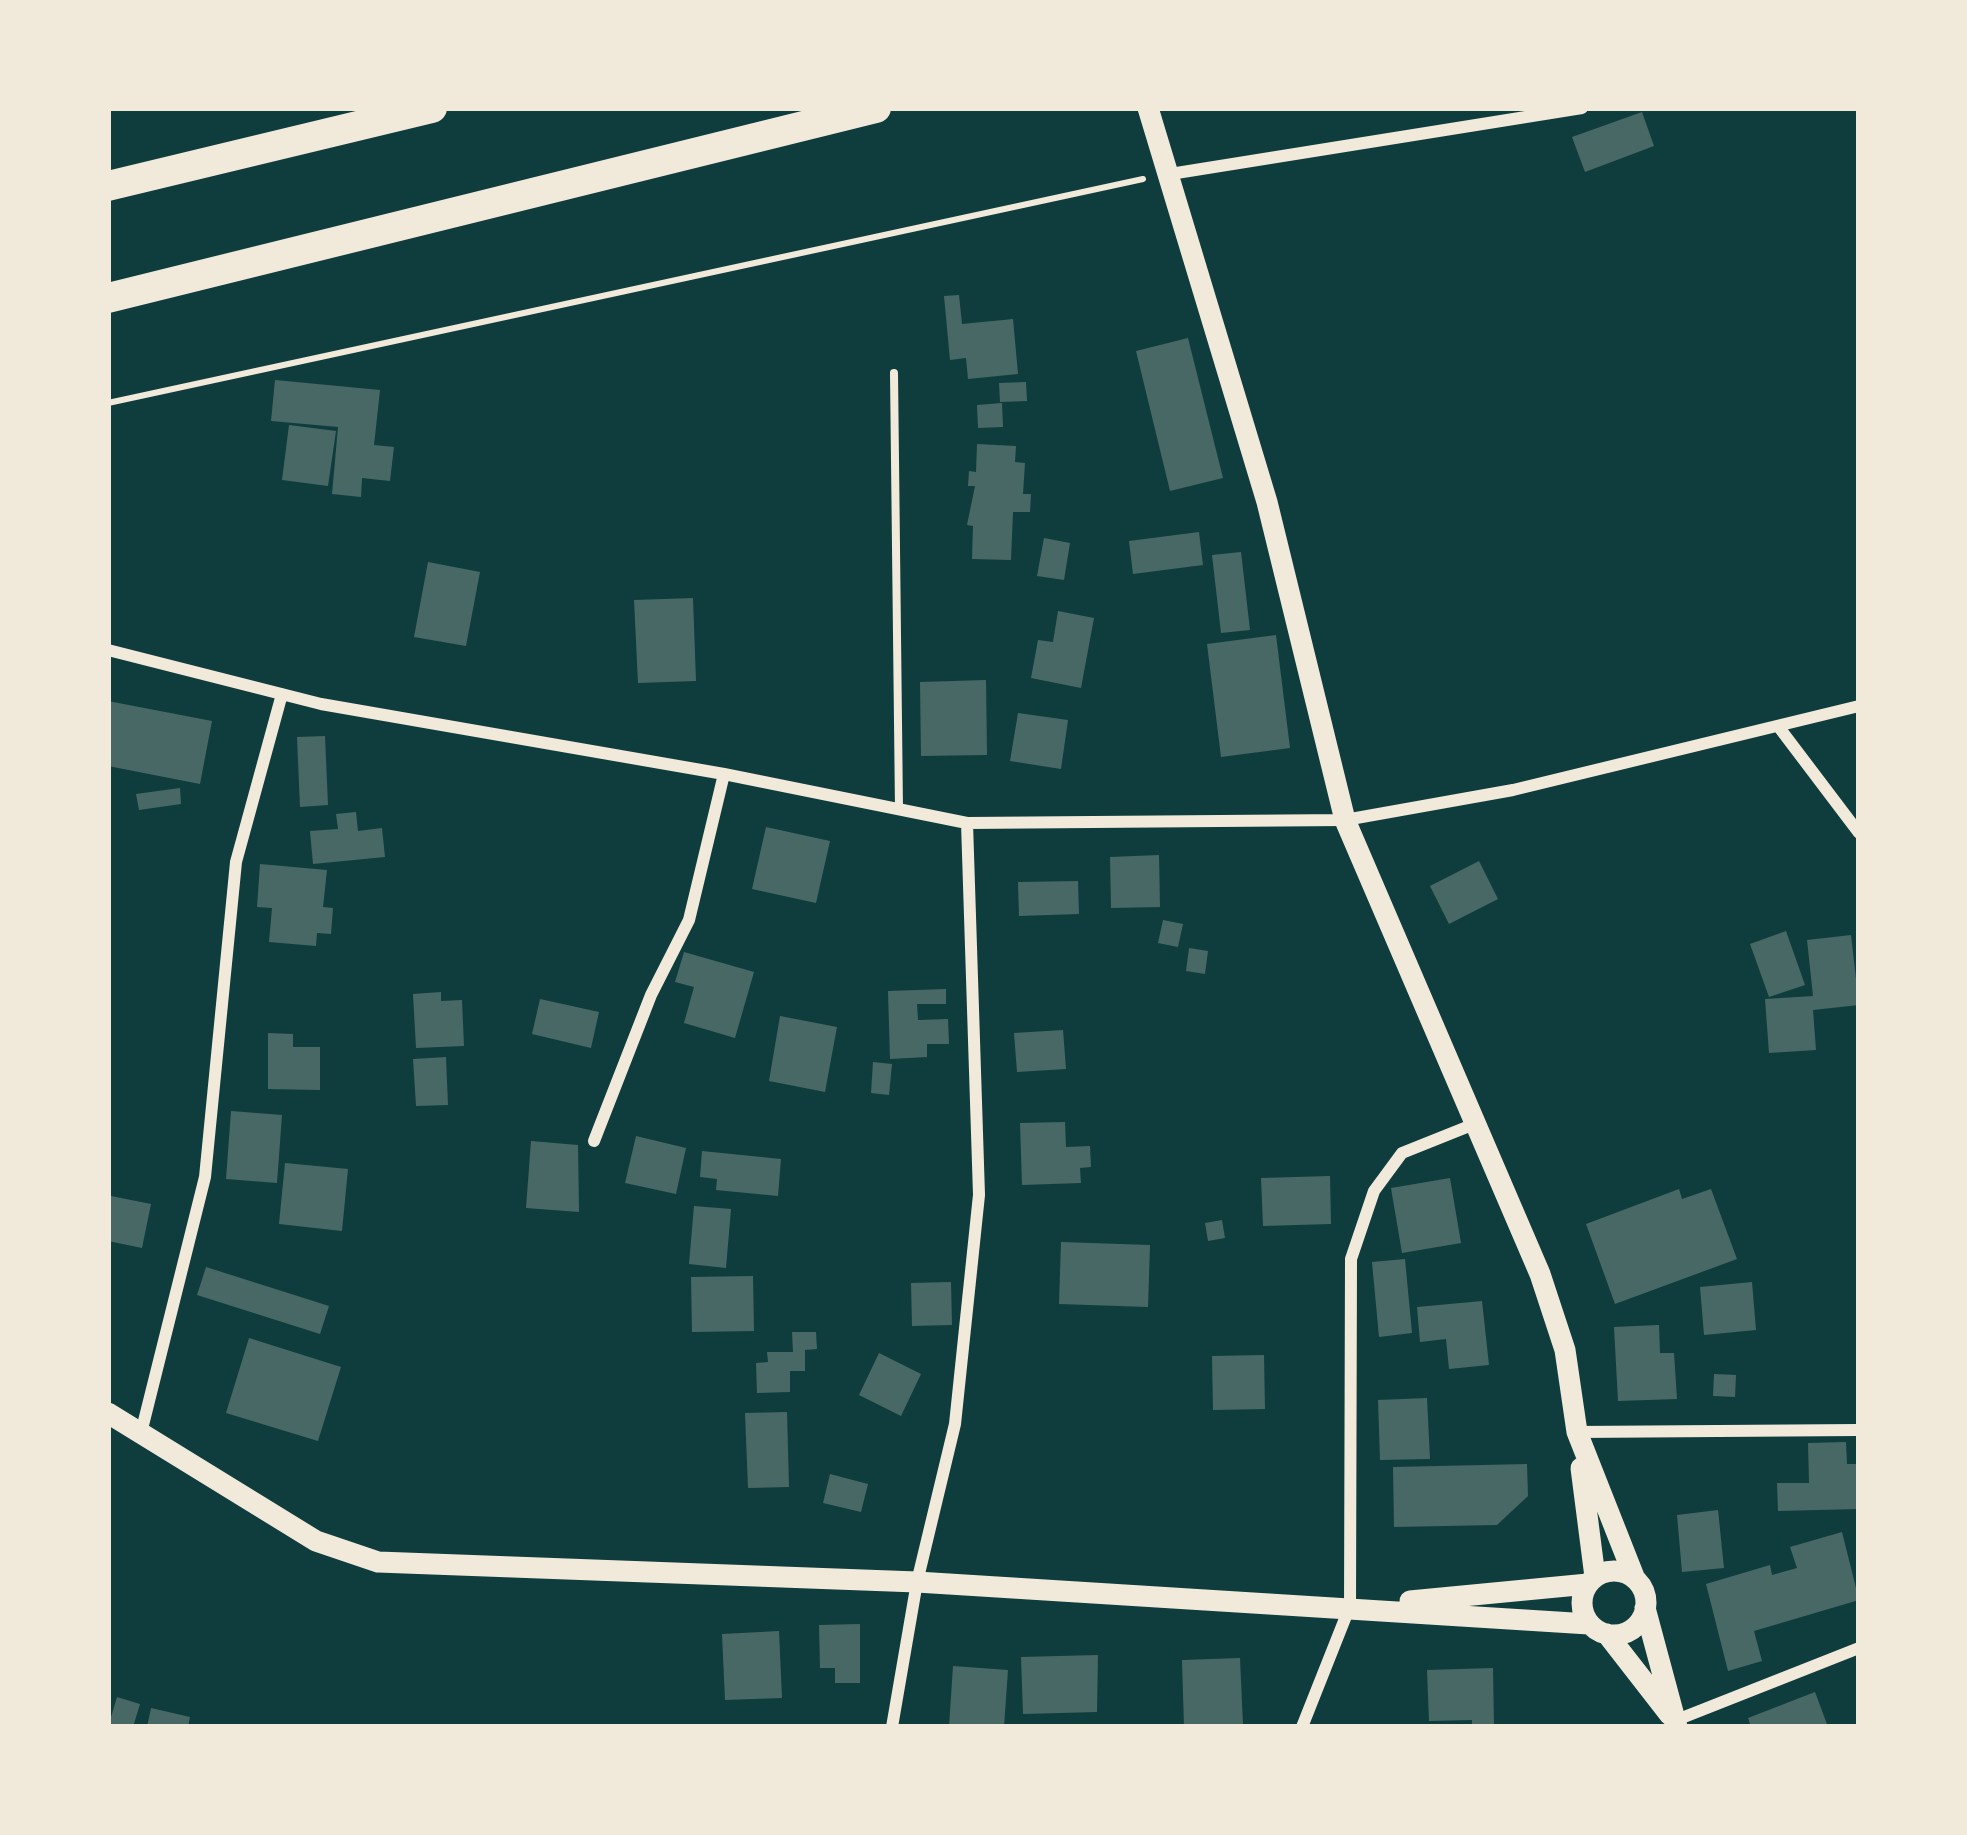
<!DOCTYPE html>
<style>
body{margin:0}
#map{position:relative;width:1967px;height:1835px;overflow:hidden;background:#0f3d3e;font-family:"Fira Sans Condensed",sans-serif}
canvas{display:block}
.frame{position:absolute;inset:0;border:111px solid #f1e9da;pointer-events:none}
</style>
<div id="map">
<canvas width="1967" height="1835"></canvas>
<div class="frame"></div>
</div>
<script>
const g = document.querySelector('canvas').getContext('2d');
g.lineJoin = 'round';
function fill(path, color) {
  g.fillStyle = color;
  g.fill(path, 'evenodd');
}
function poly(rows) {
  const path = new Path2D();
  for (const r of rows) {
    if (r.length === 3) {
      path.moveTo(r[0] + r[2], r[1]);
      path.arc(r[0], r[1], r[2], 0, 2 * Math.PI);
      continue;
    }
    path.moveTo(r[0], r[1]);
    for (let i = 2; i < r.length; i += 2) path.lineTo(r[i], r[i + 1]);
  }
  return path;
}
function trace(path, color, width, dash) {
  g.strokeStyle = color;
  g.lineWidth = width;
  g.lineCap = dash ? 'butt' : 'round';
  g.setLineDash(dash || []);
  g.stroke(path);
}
fill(poly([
 [1642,112,1654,146,1585,172,1572,137],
 [959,295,962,324,1013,319,1018,374,968,379,966,358,950,360,944,296],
 [1188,338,1223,478,1170,491,1136,351],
 [275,380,380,390,374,445,394,447,390,481,362,478,361,497,332,494,338,427,271,421],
 [1026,382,1027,401,1000,402,999,383],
 [1002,403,1003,427,978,428,977,405],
 [289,425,336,431,328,486,282,480],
 [977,444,1016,446,1015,462,1025,463,1023,494,1031,494,1030,512,1013,512,1011,560,972,559,973,526,967,525,975,486,968,486,969,471,976,472],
 [1199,532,1203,565,1133,574,1129,541],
 [1044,538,1070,543,1064,580,1037,576],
 [1241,552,1250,630,1221,633,1212,555],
 [428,562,480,572,466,646,414,637],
 [693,598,696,681,638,683,634,600],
 [1058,611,1094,618,1081,688,1031,678,1038,640,1053,642],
 [1276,635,1290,748,1221,757,1207,644],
 [986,680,987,755,921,756,920,682],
 [108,701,212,721,200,784,108,766],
 [1018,713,1068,720,1061,769,1010,761],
 [325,736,328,805,300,807,297,737],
 [180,788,181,804,139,810,136,794],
 [356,812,358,831,382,828,385,857,313,864,310,831,338,829,336,814],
 [766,827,830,841,816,903,752,889],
 [1159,855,1160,907,1111,908,1110,857],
 [1479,861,1498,899,1449,924,1430,886],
 [260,864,327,870,323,907,333,908,331,934,317,933,316,946,269,942,272,908,257,907],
 [1078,881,1079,914,1019,916,1018,882],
 [1163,920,1183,924,1178,947,1158,943],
 [1786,931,1805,985,1769,997,1750,944],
 [1851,935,1859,1005,1813,1010,1816,1050,1769,1053,1765,999,1813,996,1807,940],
 [1189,948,1208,951,1205,974,1186,971],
 [684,952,754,972,735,1038,684,1023,694,987,675,982],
 [946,989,946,1004,917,1004,918,1020,948,1019,949,1044,927,1044,927,1057,890,1059,888,991],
 [441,992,441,1001,462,1000,464,1046,416,1048,413,994],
 [540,999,599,1012,591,1048,532,1034],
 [780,1016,837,1027,825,1092,769,1081],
 [1063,1030,1066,1069,1017,1072,1014,1033],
 [268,1033,293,1034,293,1047,320,1047,320,1090,268,1089],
 [446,1057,448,1105,416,1106,413,1059],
 [873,1062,892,1064,889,1095,871,1093],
 [231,1111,282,1115,277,1183,226,1179],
 [1065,1122,1066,1147,1090,1146,1091,1167,1080,1168,1081,1183,1022,1185,1020,1123],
 [636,1136,686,1148,676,1194,625,1183],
 [531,1141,578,1145,579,1212,526,1208],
 [702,1151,781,1159,778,1196,716,1190,717,1179,700,1177],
 [285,1163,348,1169,342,1231,279,1224],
 [1330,1176,1331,1224,1263,1226,1261,1178],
 [1450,1178,1461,1243,1402,1253,1391,1188],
 [1679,1189,1682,1199,1711,1189,1737,1259,1615,1304,1586,1224],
 [111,1196,151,1204,142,1248,108,1241],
 [694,1206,731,1209,726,1268,689,1264],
 [1222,1220,1225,1238,1208,1241,1205,1223],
 [1061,1242,1150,1245,1148,1307,1059,1304],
 [1405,1259,1412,1333,1379,1337,1372,1262],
 [206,1267,329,1306,320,1334,197,1295],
 [753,1276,754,1331,692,1332,691,1277],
 [951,1282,952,1325,912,1326,911,1283],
 [1752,1282,1756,1330,1704,1335,1700,1287],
 [1482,1301,1489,1365,1449,1369,1446,1339,1420,1342,1417,1307],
 [1659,1325,1660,1353,1674,1353,1677,1399,1618,1401,1614,1327],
 [792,1332,816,1332,817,1349,805,1350,805,1371,790,1371,790,1392,757,1393,756,1363,768,1362,767,1352,793,1352],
 [249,1338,341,1367,318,1441,226,1413],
 [879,1353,921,1374,901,1416,859,1395],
 [1264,1355,1265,1409,1213,1410,1212,1356],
 [1714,1374,1736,1375,1735,1397,1713,1396],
 [1427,1398,1430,1459,1380,1460,1378,1400],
 [787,1412,789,1487,748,1488,745,1413],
 [1846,1442,1847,1464,1859,1464,1859,1509,1778,1511,1777,1483,1809,1483,1808,1443],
 [1527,1464,1528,1496,1497,1525,1394,1527,1393,1467],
 [830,1474,868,1484,861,1512,823,1503],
 [1718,1510,1724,1568,1682,1572,1677,1515],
 [1842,1532,1859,1600,1754,1631,1762,1661,1728,1671,1706,1584,1770,1565,1772,1575,1797,1568,1790,1547],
 [860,1624,860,1683,835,1683,835,1668,820,1668,819,1625],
 [779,1631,782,1698,725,1700,722,1634],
 [1098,1655,1097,1712,1023,1714,1021,1657],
 [1240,1658,1243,1725,1184,1727,1182,1660],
 [953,1666,1008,1670,1004,1727,949,1727],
 [1493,1668,1494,1727,1472,1727,1472,1720,1429,1721,1427,1670],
 [1815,1692,1828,1727,1751,1727,1748,1718],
 [117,1697,140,1704,133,1727,108,1727],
 [151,1708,190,1717,188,1727,147,1727]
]), '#486865');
trace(poly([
 [108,403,1143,179]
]), '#f1e9da', 6);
trace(poly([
 [894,373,899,809]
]), '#f1e9da', 8);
trace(poly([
 [1164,175,1582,108],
 [108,650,321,704,724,774,967,823,1345,820,1513,790,1859,706],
 [1778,726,1859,833],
 [594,1141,651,995,689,920,724,774],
 [1577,1432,1859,1430],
 [141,1433,205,1177,236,862,282,694],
 [1674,1721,1859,1648],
 [892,1727,917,1582,955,1424,979,1195,967,823],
 [1302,1727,1350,1606,1351,1259,1374,1191,1402,1153,1472,1125]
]), '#f1e9da', 12);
trace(poly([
 [1148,108,1267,502,1345,820,1540,1274,1565,1350,1577,1432,1635,1579],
 [108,1413,316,1541,378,1562,917,1582,1589,1624],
 [1581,1468,1595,1577],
 [1614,1603,32],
 [1410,1601,1588,1584],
 [1645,1608,1677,1727],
 [1607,1634,1670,1715]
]), '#f1e9da', 21);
trace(poly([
 [108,186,432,108],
 [108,298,876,108]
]), '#f1e9da', 30);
</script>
